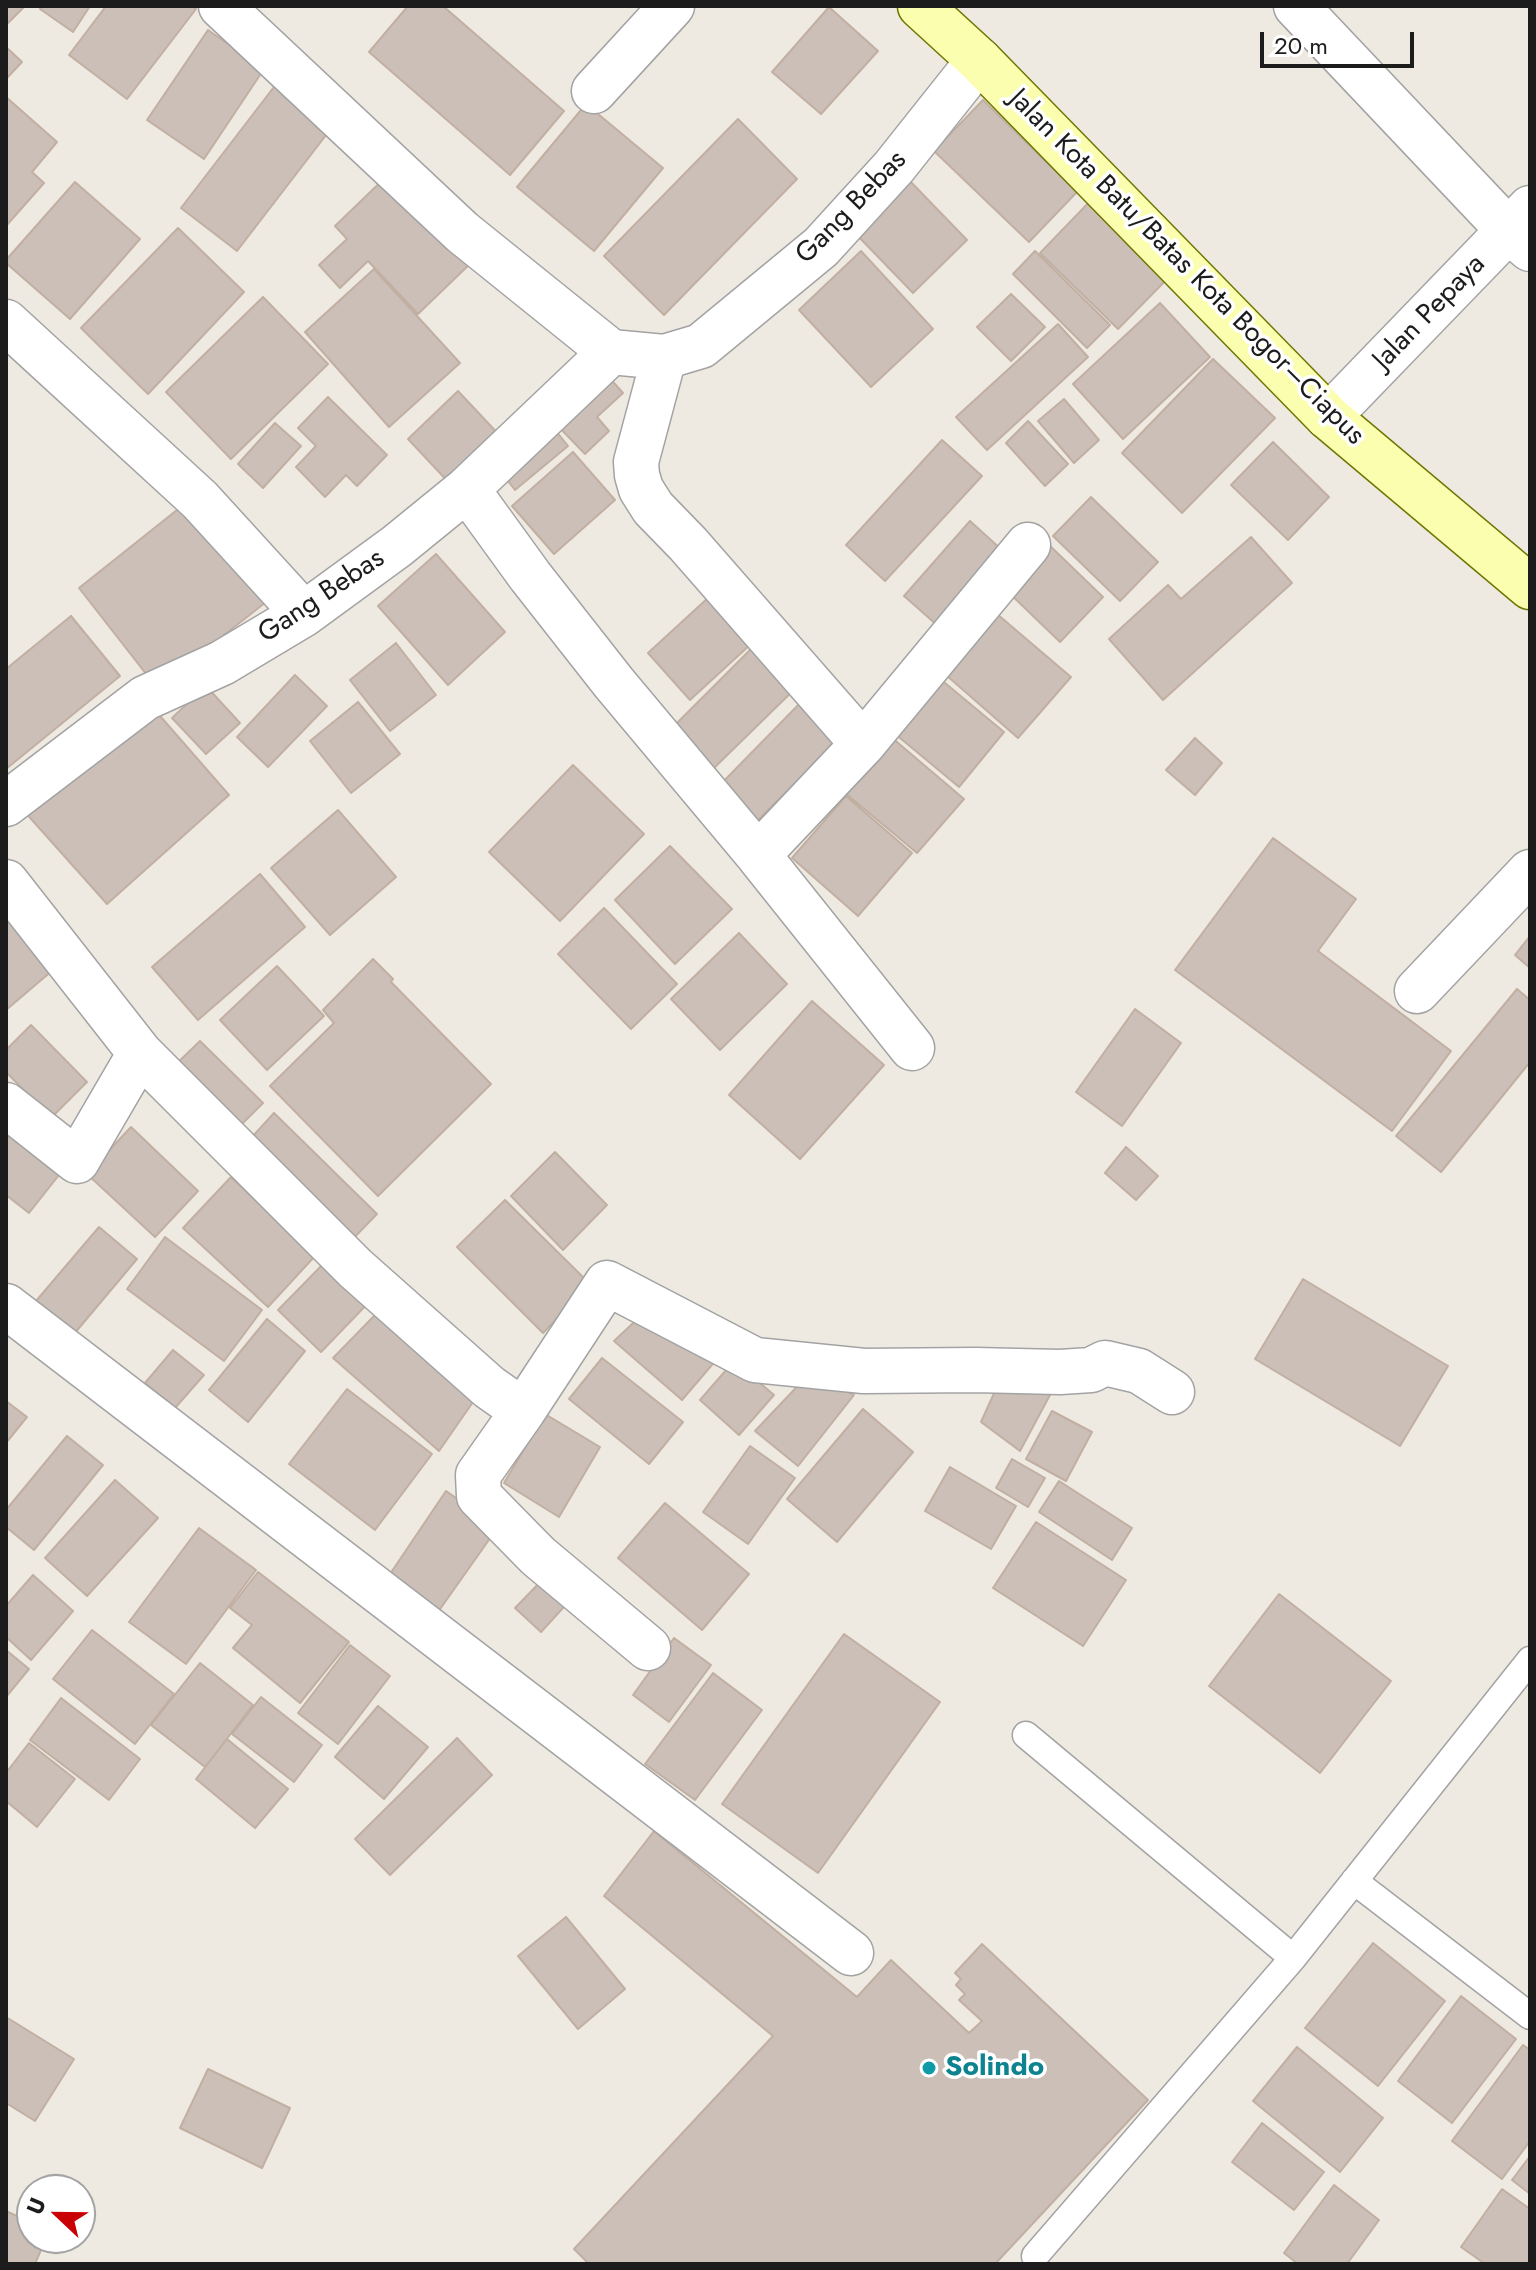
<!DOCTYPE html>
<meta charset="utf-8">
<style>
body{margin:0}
#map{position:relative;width:1536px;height:2270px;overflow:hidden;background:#efeae1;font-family:Jost,sans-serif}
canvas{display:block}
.frame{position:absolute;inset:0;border:8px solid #1c1c1c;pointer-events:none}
.north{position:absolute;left:16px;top:2174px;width:80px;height:80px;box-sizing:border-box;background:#fff;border:2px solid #a4a4a4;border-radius:50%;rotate:292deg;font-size:22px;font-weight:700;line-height:32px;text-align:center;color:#1c1c1c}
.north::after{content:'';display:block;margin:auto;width:28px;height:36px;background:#c90005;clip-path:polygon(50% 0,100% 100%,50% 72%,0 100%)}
.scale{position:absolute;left:1260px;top:32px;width:154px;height:36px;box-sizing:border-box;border:4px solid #1c1c1c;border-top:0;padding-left:10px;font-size:24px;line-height:28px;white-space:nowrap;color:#1c1c1c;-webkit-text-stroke:6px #fff;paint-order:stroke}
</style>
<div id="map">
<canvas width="1536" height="2270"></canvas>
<div class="frame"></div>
<div class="north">U</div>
<div class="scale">20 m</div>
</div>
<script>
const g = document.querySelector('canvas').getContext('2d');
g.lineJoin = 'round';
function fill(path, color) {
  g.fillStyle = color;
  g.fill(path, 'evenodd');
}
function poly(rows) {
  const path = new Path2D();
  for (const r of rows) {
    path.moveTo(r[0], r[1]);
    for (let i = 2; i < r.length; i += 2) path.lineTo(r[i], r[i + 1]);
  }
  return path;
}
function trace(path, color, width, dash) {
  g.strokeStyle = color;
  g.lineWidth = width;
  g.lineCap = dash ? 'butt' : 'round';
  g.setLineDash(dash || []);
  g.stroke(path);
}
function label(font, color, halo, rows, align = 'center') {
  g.font = font + ' Jost,sans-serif';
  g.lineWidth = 7;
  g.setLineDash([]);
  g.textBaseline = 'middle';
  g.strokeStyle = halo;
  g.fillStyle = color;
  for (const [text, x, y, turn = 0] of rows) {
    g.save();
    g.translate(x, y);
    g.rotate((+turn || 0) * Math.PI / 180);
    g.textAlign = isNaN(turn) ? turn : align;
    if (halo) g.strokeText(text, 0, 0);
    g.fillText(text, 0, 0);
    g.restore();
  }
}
const building = poly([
 [6,6,25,6,6,25,6,6],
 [42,6,90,6,73,32,40,9,42,6],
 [106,6,192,6,196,9,127,99,69,55,106,6],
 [408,6,443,6,564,111,510,175,369,52,408,6],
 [829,7,878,51,821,114,772,72,829,7],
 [208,30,264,69,204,159,147,120,208,30],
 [6,47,22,62,6,79,6,47],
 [277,83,333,126,237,251,181,208,277,83],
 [6,97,57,142,32,172,44,183,6,226,6,97],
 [983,100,1077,192,1029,242,934,151,983,100],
 [586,104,663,168,594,251,517,187,586,104],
 [738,119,797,179,664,315,604,256,738,119],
 [390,173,473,261,418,314,368,261,340,288,319,265,347,239,335,226,390,173],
 [908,179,967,240,913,293,854,232,908,179],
 [75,182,140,239,70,319,6,263,6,260,75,182],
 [1097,194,1175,271,1118,329,1040,253,1097,194],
 [178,228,244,292,148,394,81,328,178,228],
 [861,251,933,329,871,387,799,310,861,251],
 [1035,251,1110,325,1087,348,1013,274,1035,251],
 [374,269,460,363,389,427,305,332,374,269],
 [1011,294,1045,327,1011,361,977,327,1011,294],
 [263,297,328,364,231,459,166,392,263,297],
 [1160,303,1210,357,1123,439,1073,384,1160,303],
 [1058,324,1088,357,987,450,956,417,1058,324],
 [1213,359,1275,418,1182,513,1122,453,1213,359],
 [606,374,623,393,597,417,609,431,585,454,553,421,606,374],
 [458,391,504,440,453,487,408,439,458,391],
 [328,397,387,455,357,486,346,475,325,497,296,467,316,446,298,428,328,397],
 [1064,399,1099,440,1074,463,1038,421,1064,399],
 [548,421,568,446,515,490,495,465,548,421],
 [1028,421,1068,464,1045,486,1006,443,1028,421],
 [275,423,301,446,263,488,238,464,275,423],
 [942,440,982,476,885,581,846,545,942,440],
 [1273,442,1329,497,1288,540,1231,485,1273,442],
 [573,452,615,500,554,554,512,506,573,452],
 [1091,497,1158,562,1120,601,1053,536,1091,497],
 [192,498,271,598,157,688,79,588,192,498],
 [970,521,1003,551,938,626,904,596,970,521],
 [1251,537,1292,583,1163,700,1109,639,1168,585,1181,599,1251,537],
 [1047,543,1103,597,1060,642,1005,589,1047,543],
 [436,554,505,632,448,685,378,606,436,554],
 [709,597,752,643,690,700,648,653,709,597],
 [990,608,1071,677,1018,738,938,668,990,608],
 [71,616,120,676,6,769,6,669,71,616],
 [761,639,803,681,713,769,673,727,761,639],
 [396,643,436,695,390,731,350,680,396,643],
 [933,673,1004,732,959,787,888,728,933,673],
 [295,675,327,706,268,767,237,737,295,675],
 [206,686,240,723,206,754,172,718,206,686],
 [808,695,846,733,753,825,716,789,808,695],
 [147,701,229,795,107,904,24,811,147,701],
 [358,702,400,754,351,793,310,741,358,702],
 [884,731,964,799,917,853,838,787,884,731],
 [1195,738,1222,763,1195,795,1166,770,1195,738],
 [573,765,644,834,560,921,489,852,573,765],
 [846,796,912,853,858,916,792,858,846,796],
 [338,810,396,877,330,935,271,868,338,810],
 [1273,838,1356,899,1318,951,1451,1051,1392,1131,1175,970,1273,838],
 [670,846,732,909,675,964,615,900,670,846],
 [260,874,305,927,198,1020,152,967,260,874],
 [6,906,60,964,6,1010,6,906],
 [604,908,677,984,631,1029,558,954,604,908],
 [739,933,787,984,720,1050,671,999,739,933],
 [1530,936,1530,968,1515,955,1530,936],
 [373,959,393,979,391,982,491,1084,378,1196,270,1086,334,1023,323,1010,373,959],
 [277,966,324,1016,267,1070,220,1020,277,966],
 [1517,989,1530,1000,1530,1062,1441,1172,1396,1136,1517,989],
 [812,1001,884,1065,800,1159,729,1095,812,1001],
 [1135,1009,1181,1043,1122,1126,1076,1092,1135,1009],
 [31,1025,87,1082,51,1118,6,1072,6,1050,31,1025],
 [200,1041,263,1103,232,1134,169,1071,200,1041],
 [6,1112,70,1161,29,1213,6,1195,6,1112],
 [274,1113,377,1214,345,1247,242,1148,274,1113],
 [131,1127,198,1191,155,1237,87,1174,131,1127],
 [1126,1147,1158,1176,1136,1200,1105,1173,1126,1147],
 [555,1152,607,1205,563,1250,511,1196,555,1152],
 [231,1177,315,1256,268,1307,183,1228,231,1177],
 [505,1200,590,1284,543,1333,457,1247,505,1200],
 [99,1227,137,1259,74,1334,36,1301,99,1227],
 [165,1237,262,1310,224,1361,127,1289,165,1237],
 [332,1255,374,1297,321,1352,278,1310,332,1255],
 [1303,1279,1448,1366,1400,1446,1255,1359,1303,1279],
 [647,1310,717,1359,682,1400,614,1341,647,1310],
 [375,1315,473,1402,439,1451,333,1358,375,1315],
 [267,1319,305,1351,248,1422,209,1390,267,1319],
 [173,1350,204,1375,175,1408,145,1383,173,1350],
 [602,1358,683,1422,649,1464,569,1399,602,1358],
 [734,1361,774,1395,739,1435,700,1400,734,1361],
 [810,1373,854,1395,798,1466,755,1431,810,1373],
 [1000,1380,1050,1395,1020,1451,981,1422,1000,1380],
 [347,1389,432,1454,375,1530,289,1464,347,1389],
 [6,1401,27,1417,6,1443,6,1401],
 [863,1409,913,1452,837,1542,787,1499,863,1409],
 [1052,1411,1092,1432,1066,1481,1026,1459,1052,1411],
 [545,1414,600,1447,559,1517,504,1483,545,1414],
 [67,1436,103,1465,34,1550,6,1527,6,1510,67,1436],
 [750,1446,795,1478,748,1544,703,1512,750,1446],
 [1012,1459,1045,1478,1028,1507,996,1488,1012,1459],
 [950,1467,1016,1506,991,1549,925,1511,950,1467],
 [115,1480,158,1518,87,1596,45,1558,115,1480],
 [1059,1481,1132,1528,1112,1560,1039,1512,1059,1481],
 [446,1491,498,1527,438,1612,388,1577,446,1491],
 [665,1503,749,1574,702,1630,618,1558,665,1503],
 [1036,1522,1126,1580,1083,1646,993,1588,1036,1522],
 [199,1528,256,1570,186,1664,129,1622,199,1528],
 [258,1572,349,1642,300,1703,233,1648,252,1625,230,1608,258,1572],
 [548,1574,573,1597,541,1632,515,1608,548,1574],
 [33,1575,73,1611,31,1660,6,1637,6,1606,33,1575],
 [1279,1594,1391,1681,1320,1773,1209,1686,1279,1594],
 [92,1630,174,1694,135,1744,53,1679,92,1630],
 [844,1634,940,1702,818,1873,722,1804,844,1634],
 [674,1638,711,1665,669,1722,633,1695,674,1638],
 [350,1645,390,1676,338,1744,298,1713,350,1645],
 [6,1650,29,1669,6,1697,6,1650],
 [200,1663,253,1705,205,1767,151,1725,200,1663],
 [713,1673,762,1710,695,1800,645,1764,713,1673],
 [261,1697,322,1745,294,1782,232,1734,261,1697],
 [61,1698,140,1759,109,1800,30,1740,61,1698],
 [378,1706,428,1747,384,1799,335,1757,378,1706],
 [457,1738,492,1775,390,1875,355,1839,457,1738],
 [227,1739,288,1789,255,1828,196,1779,227,1739],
 [29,1743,75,1779,37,1827,6,1801,6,1773,29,1743],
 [654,1831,857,1997,891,1960,969,2033,982,2021,959,2000,965,1994,956,1985,961,1979,955,1973,982,1944,1148,2100,995,2264,589,2264,574,2249,773,2036,604,1896,654,1831],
 [566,1917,625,1989,578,2029,518,1956,566,1917],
 [1373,1943,1445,2001,1378,2086,1305,2028,1373,1943],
 [1461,1996,1516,2039,1452,2123,1398,2081,1461,1996],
 [6,2017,74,2059,35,2121,6,2103,6,2017],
 [1523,2045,1530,2050,1530,2141,1502,2179,1452,2141,1523,2045],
 [1297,2047,1383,2118,1340,2172,1253,2101,1297,2047],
 [208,2069,290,2108,262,2168,180,2128,208,2069],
 [1262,2123,1324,2172,1294,2210,1232,2162,1262,2123],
 [1530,2156,1530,2194,1512,2180,1530,2156],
 [1334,2185,1379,2220,1347,2264,1298,2264,1284,2253,1334,2185],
 [1502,2189,1530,2209,1530,2264,1485,2264,1461,2247,1502,2189],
 [6,2211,32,2223,32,2238,46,2238,35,2264,6,2264,6,2211]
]);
fill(building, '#cbbfb7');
trace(building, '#c1afa2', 2);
const lane = poly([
 [1026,1735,1293,1958],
 [1354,1881,1530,2016],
 [1035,2256,1293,1958,1530,1660]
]);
const street = poly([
 [221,6,462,232,611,352,664,357,701,346,821,247,894,167,979,60],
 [1296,6,1509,231,1530,249],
 [594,91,672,6],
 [6,322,200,500,304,614],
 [664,357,636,462,637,475,641,489,653,508,688,544,863,744],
 [1328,417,1530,208],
 [467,489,530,576,614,683,758,855,912,1048],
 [6,804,145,698,222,663,304,614,397,546,467,489,611,352],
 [758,855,863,744,1028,545],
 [6,882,140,1053,355,1268,489,1387,523,1411,607,1283,755,1360,864,1371,975,1370,1060,1372,1091,1370,1105,1363,1139,1371,1172,1392],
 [1417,991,1530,872],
 [6,1105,77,1161,140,1053],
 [6,1306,851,1953],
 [523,1411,478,1475,479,1496,538,1556,648,1648]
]);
const secondary = poly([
 [920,6,979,60,1328,417,1530,587]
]);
trace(lane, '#a3a3a3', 29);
trace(street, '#a3a3a3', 47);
trace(secondary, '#6d7700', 47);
trace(lane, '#fff', 26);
trace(street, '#fff', 44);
trace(secondary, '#fcfeaf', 44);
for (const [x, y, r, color] of [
 [929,2068,8,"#0f9aa8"]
]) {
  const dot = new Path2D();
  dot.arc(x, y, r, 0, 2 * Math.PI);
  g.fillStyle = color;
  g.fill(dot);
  trace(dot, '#fff', 3);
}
label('28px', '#1c1c1c', '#fff', [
 ["Gang Bebas",852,208,-46],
 ["Jalan Kota Batu/Batas Kota Bogor–Ciapus",1186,268,45],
 ["Jalan Pepaya",1430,313,-46],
 ["Gang Bebas",322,597,-34]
]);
label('bold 28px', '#0d838f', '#fff', [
 ["Solindo",945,2068]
], 'left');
</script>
